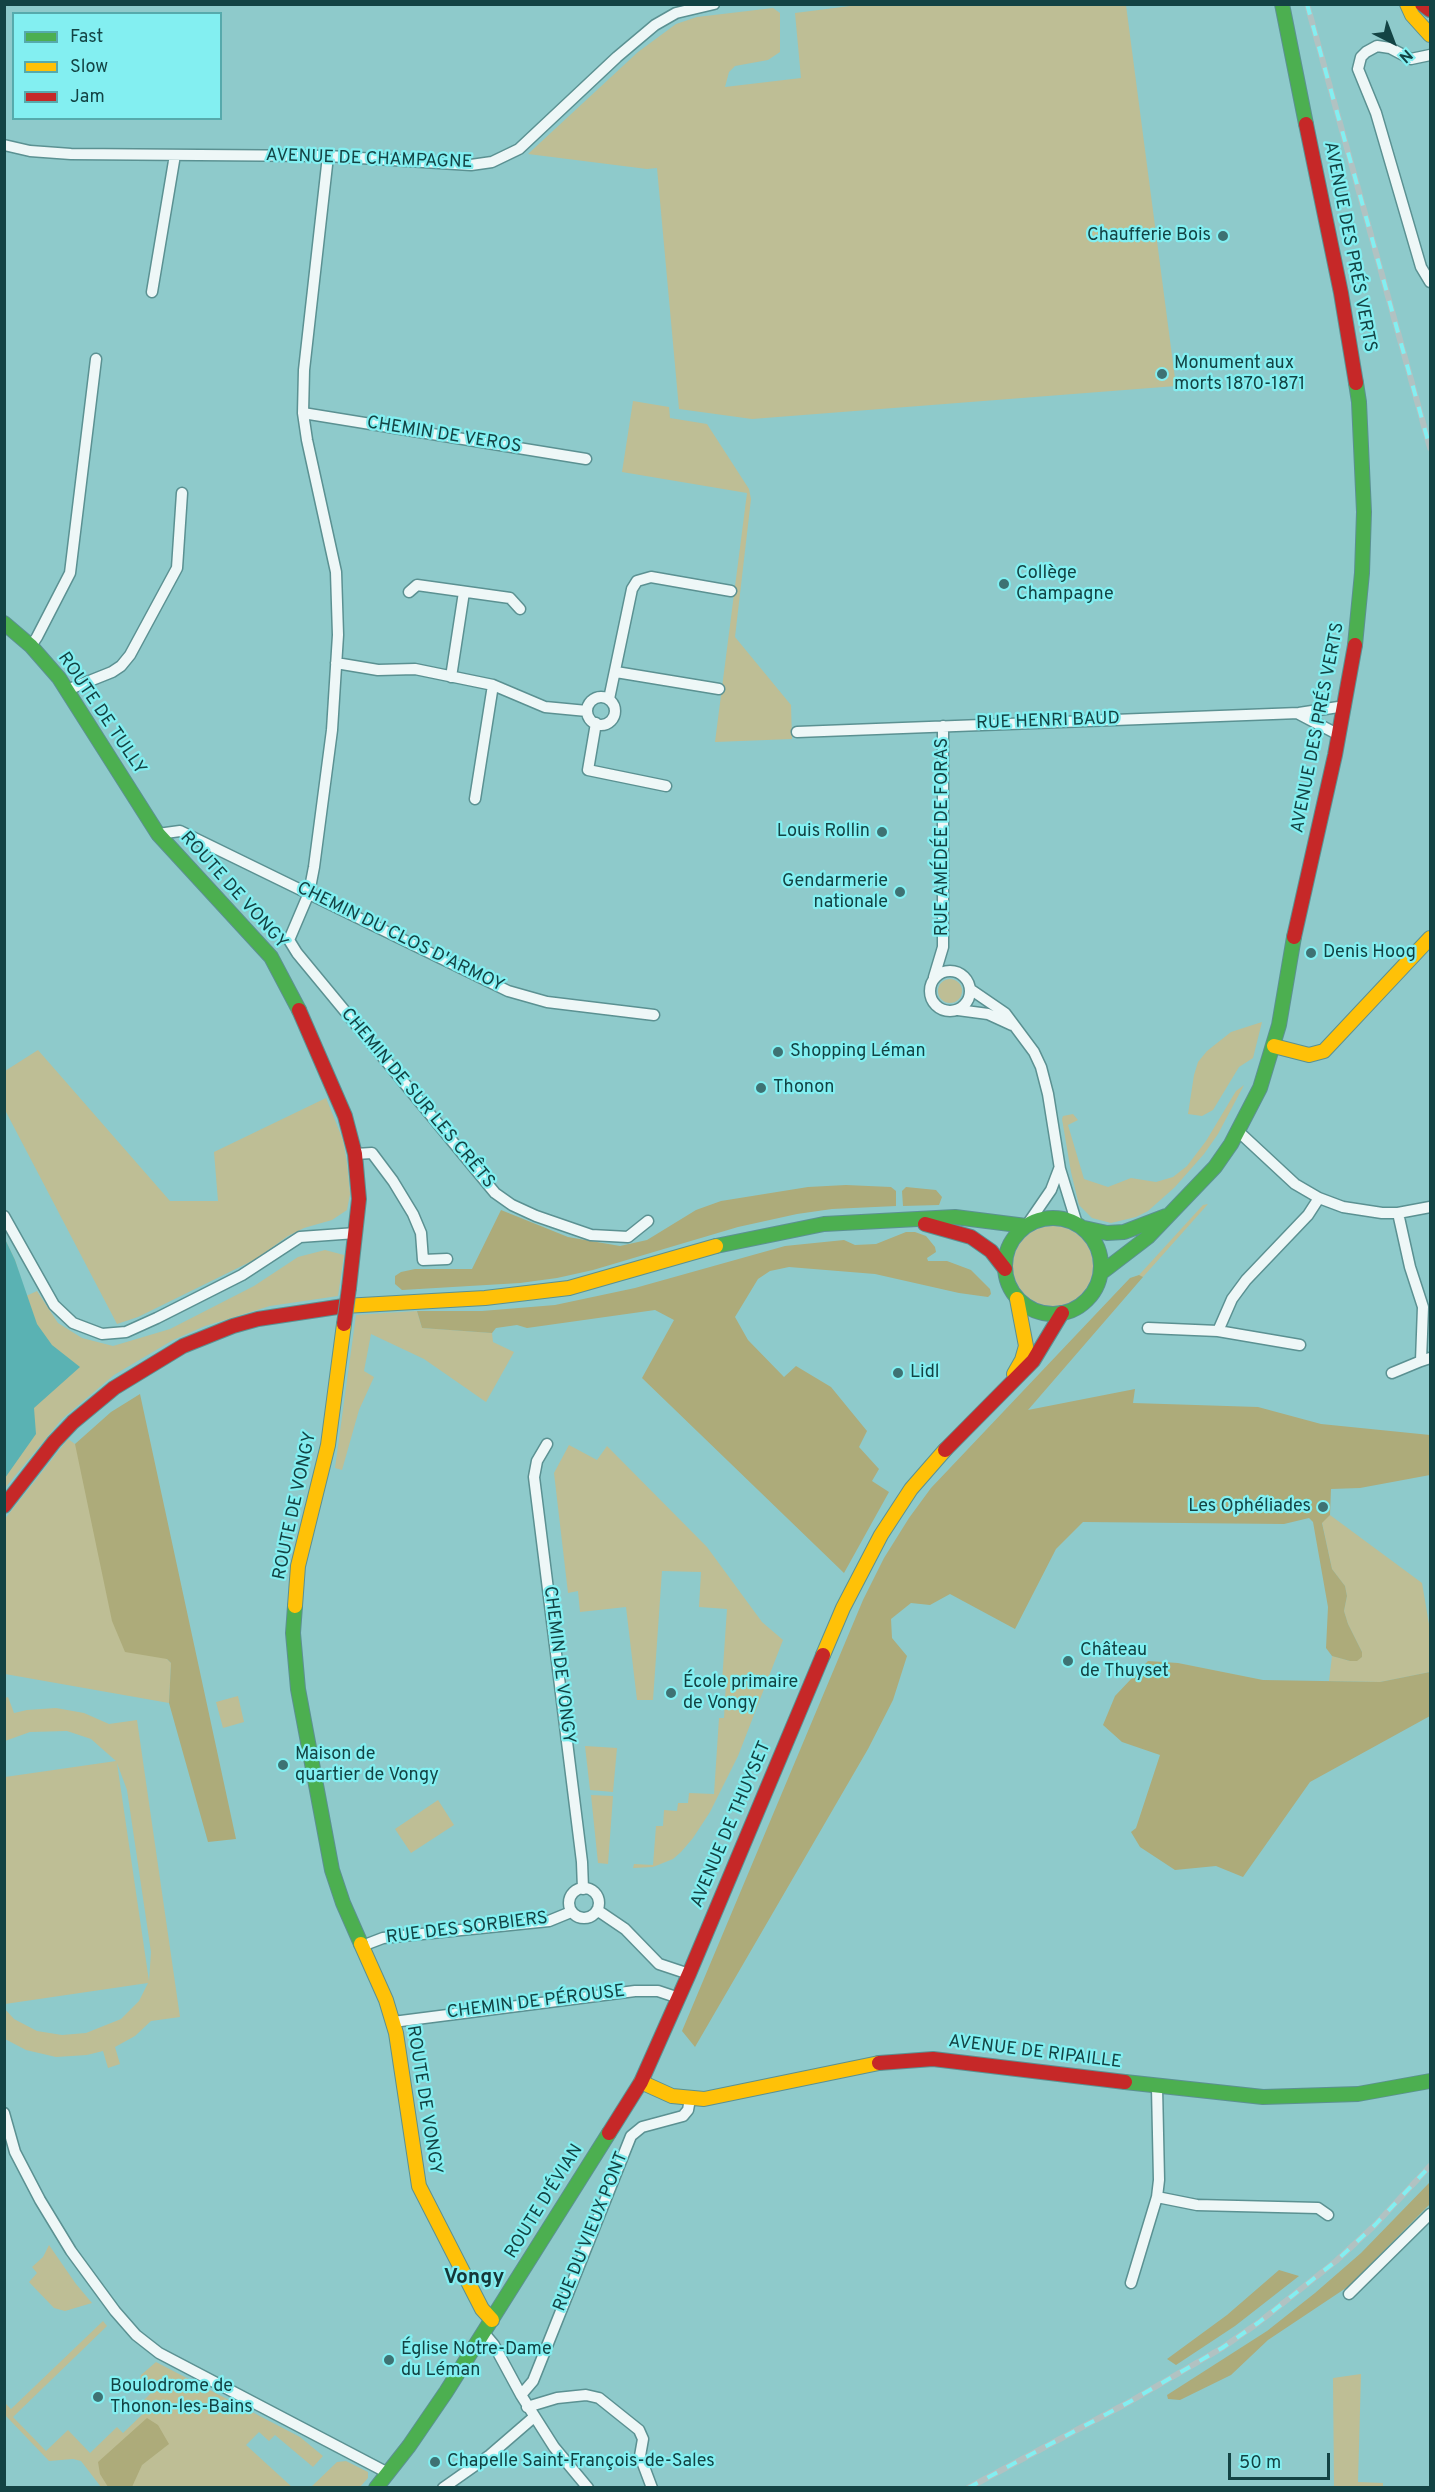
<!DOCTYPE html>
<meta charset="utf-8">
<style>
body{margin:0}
#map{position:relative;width:1435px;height:2492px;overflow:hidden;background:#8ecacb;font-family:Overpass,sans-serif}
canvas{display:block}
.frame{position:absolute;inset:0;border:6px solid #134344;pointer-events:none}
.legend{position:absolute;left:12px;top:12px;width:210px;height:108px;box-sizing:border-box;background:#83eff1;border:2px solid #56aaac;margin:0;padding:8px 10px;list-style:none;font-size:18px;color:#134344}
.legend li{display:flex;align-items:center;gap:12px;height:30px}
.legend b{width:30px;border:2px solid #56aaac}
.north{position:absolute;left:1363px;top:12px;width:60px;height:60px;-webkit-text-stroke:4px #83eff1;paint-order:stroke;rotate:138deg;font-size:16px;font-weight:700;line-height:24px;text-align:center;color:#134344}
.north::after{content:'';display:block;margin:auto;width:21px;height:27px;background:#134344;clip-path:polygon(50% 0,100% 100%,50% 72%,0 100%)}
.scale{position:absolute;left:1228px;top:2453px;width:102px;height:27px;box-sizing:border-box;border:3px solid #134344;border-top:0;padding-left:8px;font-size:18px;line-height:21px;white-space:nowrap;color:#134344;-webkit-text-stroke:4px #83eff1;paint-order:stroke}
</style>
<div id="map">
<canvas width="1435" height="2492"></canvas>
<div class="frame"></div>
<ul class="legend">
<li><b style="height:8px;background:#4caf50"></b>Fast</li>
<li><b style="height:8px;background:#ffc107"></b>Slow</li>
<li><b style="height:8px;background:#c62828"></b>Jam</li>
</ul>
<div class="north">N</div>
<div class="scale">50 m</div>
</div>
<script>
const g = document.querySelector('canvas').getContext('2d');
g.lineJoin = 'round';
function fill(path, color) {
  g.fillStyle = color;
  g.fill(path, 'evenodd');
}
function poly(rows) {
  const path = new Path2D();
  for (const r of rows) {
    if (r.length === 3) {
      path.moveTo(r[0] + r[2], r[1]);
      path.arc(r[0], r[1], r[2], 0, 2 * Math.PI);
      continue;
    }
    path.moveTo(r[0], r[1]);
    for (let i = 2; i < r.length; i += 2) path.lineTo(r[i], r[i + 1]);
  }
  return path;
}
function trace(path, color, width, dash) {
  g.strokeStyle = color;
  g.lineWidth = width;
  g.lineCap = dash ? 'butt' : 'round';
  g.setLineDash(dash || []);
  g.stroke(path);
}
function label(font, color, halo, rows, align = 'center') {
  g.font = font + ' Overpass,sans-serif';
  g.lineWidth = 4.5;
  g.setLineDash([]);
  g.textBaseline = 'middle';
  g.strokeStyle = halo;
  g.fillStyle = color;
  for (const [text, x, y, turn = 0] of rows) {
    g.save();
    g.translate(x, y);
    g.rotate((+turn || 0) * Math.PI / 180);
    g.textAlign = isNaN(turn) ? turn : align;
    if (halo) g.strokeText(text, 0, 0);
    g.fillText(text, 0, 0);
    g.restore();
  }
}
fill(poly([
 [858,5,1126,5,1176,386,752,419,679,409,657,168,647,169,528,154,638,52,676,24,697,17,773,8,780,13,780,52,768,60,735,66,729,72,725,87,801,78,795,13],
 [633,401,669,407,670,418,707,424,749,489,751,499,735,637,791,705,792,739,715,742,747,493,622,472],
 [950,991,12],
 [1262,1022,1253,1058,1239,1067,1213,1110,1202,1116,1188,1114,1194,1075,1198,1062,1207,1051,1231,1032],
 [38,1050,170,1201,218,1201,214,1152,326,1098,343,1140,347,1163,350,1194,347,1210,332,1220,304,1228,288,1236,256,1259,138,1317,117,1324,5,1110,5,1071],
 [1244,1085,1218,1134,1204,1154,1175,1187,1148,1211,1136,1217,1111,1223,1092,1218,1079,1205,1071,1172,1062,1119,1063,1116,1073,1114,1078,1120,1068,1125,1084,1179,1108,1187,1131,1178,1156,1182,1173,1177,1187,1166,1206,1141,1236,1091],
 [1208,1204,1143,1277,1139,1275,1203,1205],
 [1053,1266,40],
 [5,1239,15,1260,26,1296,37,1291,58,1323,82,1338,113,1346,170,1329,254,1286,298,1257,325,1250,344,1255,338,1296,270,1306,205,1326,173,1340,114,1375,62,1419,5,1488],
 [417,1311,422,1328,492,1333,493,1342,514,1352,486,1402,424,1359,371,1334,364,1371,374,1377,359,1410,342,1470,335,1468,356,1315],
 [68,1439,75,1444,167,1659,171,1663,169,1703,5,1674,4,1520],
 [569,1445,597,1460,607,1446,707,1547,762,1622,783,1640,738,1756,710,1812,693,1838,681,1852,673,1859,653,1867,633,1868,634,1864,653,1865,656,1826,663,1826,664,1810,677,1811,678,1803,688,1803,689,1793,714,1794,719,1718,724,1718,726,1683,722,1682,727,1609,699,1607,701,1572,662,1571,653,1700,637,1700,626,1607,580,1612,578,1591,568,1593,554,1473],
 [1330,1515,1422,1583,1430,1630,1430,1672,1380,1682,1329,1681,1332,1656,1350,1661,1362,1657,1362,1652,1348,1624,1344,1611,1347,1596,1345,1586,1332,1569,1322,1522],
 [238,1696,244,1722,223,1728,216,1702],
 [8,1697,14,1713,27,1710,56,1708,84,1713,109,1724,137,1720,180,2017,151,2021,135,2036,115,2047,120,2064,108,2068,103,2051,87,2055,56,2057,26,2050,5,2039,5,2009,14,2019,37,2031,62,2035,86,2033,121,2019,139,2001,148,1983,5,2004,5,1777,116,1761,91,1739,67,1731,30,1732,5,1741,5,1698],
 [117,1763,127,1790,151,1952,149,1981],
 [585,1746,617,1748,613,1792,590,1790],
 [591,1795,613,1796,608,1864,598,1863],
 [438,1800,454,1825,411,1853,395,1829],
 [49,2245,76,2284,92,2303,65,2311,54,2308,29,2282,37,2273,32,2267,43,2257],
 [103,2321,107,2326,13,2417,46,2451,68,2430,90,2453,117,2427,123,2433,150,2407,144,2400,151,2393,140,2379,141,2375,156,2362,300,2437,323,2456,313,2467,275,2435,269,2441,259,2432,246,2445,292,2487,101,2487,81,2461,73,2459,49,2461,5,2415,4,2402,11,2409],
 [1361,2374,1358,2482,1383,2483,1383,2487,1334,2487,1333,2378],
 [346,2461,368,2472,368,2478,360,2487,311,2487,337,2462]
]), '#bebe95');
fill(poly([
 [846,1185,891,1187,896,1191,896,1206,832,1209,797,1214,738,1227,593,1270,557,1278,520,1283,402,1290,395,1284,395,1276,401,1272,415,1269,472,1269,501,1210,568,1237,620,1246,647,1240,696,1210,721,1201,808,1187],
 [906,1187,936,1190,942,1197,939,1205,903,1206,902,1191],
 [906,1232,915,1232,926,1236,935,1247,936,1252,927,1258,928,1261,947,1261,971,1270,990,1289,991,1294,988,1297,959,1293,875,1274,789,1267,770,1271,758,1279,735,1317,748,1340,784,1377,796,1366,831,1387,867,1431,859,1447,879,1469,872,1481,889,1492,844,1573,642,1378,674,1320,655,1310,527,1328,517,1325,496,1328,492,1333,422,1328,417,1311,482,1311,555,1305,635,1288,785,1246,844,1240,855,1245,876,1244],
 [1139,1275,1143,1277,1028,1410,1135,1389,1133,1403,1258,1407,1321,1424,1430,1435,1430,1475,1360,1488,1331,1489,1330,1515,1322,1523,1332,1569,1345,1586,1347,1596,1344,1611,1348,1624,1362,1652,1362,1657,1357,1661,1350,1661,1332,1656,1326,1648,1328,1607,1313,1522,1309,1518,1284,1524,1083,1522,1056,1549,1015,1629,950,1594,930,1605,911,1603,891,1619,892,1638,907,1656,893,1700,868,1749,695,2047,682,2031,863,1600,884,1558,909,1518,931,1488,1130,1278],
 [140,1394,236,1839,208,1842,169,1703,171,1663,167,1659,125,1652,112,1621,75,1444,111,1412],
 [1148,1661,1178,1663,1263,1680,1380,1682,1430,1672,1430,1716,1310,1782,1243,1877,1216,1866,1175,1870,1140,1847,1131,1832,1136,1828,1160,1755,1122,1742,1103,1725,1115,1696],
 [1430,2182,1430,2204,1349,2286,1268,2340,1231,2375,1180,2400,1168,2399,1167,2395,1267,2331,1315,2293,1361,2253],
 [1279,2270,1299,2276,1235,2326,1176,2365,1167,2359,1227,2315],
 [147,2418,158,2425,169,2444,142,2465,132,2487,108,2487,100,2474,98,2462]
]), '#adab7a');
fill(poly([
 [5,1239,15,1260,37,1324,52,1345,80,1367,34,1408,36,1434,5,1478]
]), '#5ab2b3');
const street = poly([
 [1430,55,1411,59,1390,48,1377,46,1366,52,1361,57,1358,69,1376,113,1421,267,1430,282],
 [4,145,30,151,71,154,328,156,471,165,492,162,519,149,617,57,655,25,676,13,714,4],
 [328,156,304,370,303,413,307,440,336,572,338,635,332,730,314,867,309,893,289,940,297,953,495,1193,512,1205,536,1216,591,1235,628,1237,648,1221],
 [152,292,175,155],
 [303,413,586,459],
 [409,592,417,585,510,598,520,609],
 [31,646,37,637,70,573,96,359],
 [336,663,378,670,415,669,493,685,545,707,587,711],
 [616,672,719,689],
 [451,677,464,592],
 [67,690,112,672,121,666,130,655,177,568,182,493],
 [601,711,14],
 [609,699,632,589,637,581,651,577,731,591],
 [1299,714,1339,735],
 [596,723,588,770,666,786],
 [797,732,1299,713,1345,706],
 [475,799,493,685],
 [158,834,180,831,508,991,547,1002,654,1015],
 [950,991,20],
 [934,977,943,947,943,726],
 [970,989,1005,1013,1034,1052,1041,1067,1048,1094,1060,1169,1077,1224],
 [958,1010,988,1014,1012,1025],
 [1239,1132,1295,1184,1319,1198,1343,1207,1382,1213,1398,1213,1430,1207],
 [355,1154,372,1153,393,1181,413,1214,421,1233,423,1260,447,1259],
 [1398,1213,1410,1267,1423,1307,1421,1361,1430,1358],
 [4,1216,54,1305,73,1323,102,1334,126,1332,157,1318,242,1275,300,1237,356,1233],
 [1027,1225,1051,1190,1059,1169],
 [1148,1328,1218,1331],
 [1300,1345,1218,1331,1232,1299,1246,1280,1308,1215,1319,1198],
 [1392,1373,1421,1361],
 [547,1444,537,1461,534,1477,582,1862,583,1889],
 [584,1903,15],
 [597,1910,625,1929,659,1964,689,1974],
 [362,1946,383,1938,549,1921,571,1912],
 [393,2022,635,1991,658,1991,679,1998],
 [4,2113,15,2152,40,2200,71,2251,115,2311,136,2335,159,2353,388,2473],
 [1157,2197,1197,2205,1318,2208,1328,2215],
 [1131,2283,1157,2197,1159,2180,1157,2087],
 [1349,2294,1430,2214],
 [484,2333,494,2345,521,2395,554,2447,588,2488],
 [521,2395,533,2381,631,2136,642,2127,683,2116,688,2110,690,2099],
 [527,2407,557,2398,586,2395,599,2398,639,2430,643,2439,640,2456,652,2488],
 [443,2488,490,2455,534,2417]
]);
const fast = poly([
 [1282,4,1306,124],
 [4,623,31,646,59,678,158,834,271,957,299,1010],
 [1355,645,1362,573,1364,512,1359,402,1356,383],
 [1053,1266,48],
 [1084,1228,1107,1233,1124,1232,1166,1216],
 [716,1246,824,1224,955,1217,1026,1226],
 [1101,1273,1148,1237,1215,1167,1231,1144,1260,1088,1279,1025,1294,937],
 [295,1606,293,1633,298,1689,332,1870,343,1903,361,1944],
 [1125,2082,1263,2097,1358,2094,1430,2081],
 [376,2488,409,2446,446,2392,609,2133]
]);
const slow = poly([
 [1407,4,1412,15,1430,35],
 [1274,1046,1309,1055,1324,1051,1430,938],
 [344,1306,485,1298,569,1288,716,1246],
 [1014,1374,1022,1360,1026,1346,1017,1299],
 [295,1606,298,1566,328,1445,344,1324],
 [823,1655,843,1608,881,1535,911,1489,945,1450],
 [361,1944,386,2000,396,2033,419,2186,482,2309,492,2320],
 [641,2082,672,2096,704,2099,879,2063]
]);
const jam = poly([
 [1422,4,1430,10],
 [1306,124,1341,293,1356,383],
 [1294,937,1335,755,1355,645],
 [299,1010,345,1116,355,1154,359,1199,349,1288],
 [925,1224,971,1237,991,1251,1005,1269],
 [945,1450,1033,1361,1062,1313],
 [4,1506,54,1442,73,1422,114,1388,183,1346,233,1326,258,1319,344,1306],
 [879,2063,933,2059,1125,2082],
 [609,2133,641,2082,689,1974,823,1655]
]);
trace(street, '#5b9192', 13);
trace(fast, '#5b9192', 16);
trace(slow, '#5b9192', 16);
trace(jam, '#5b9192', 16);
trace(street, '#eef7f7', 10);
trace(fast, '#4caf50', 14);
trace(slow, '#ffc107', 14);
trace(jam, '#c62828', 14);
const rail = poly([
 [1307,4,1430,448],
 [968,2488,1131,2401,1222,2348,1258,2323,1336,2261,1375,2225,1430,2166]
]);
trace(rail, '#b1c2c2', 6);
trace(rail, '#83eff1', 4, [11]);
const jamBridge = poly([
 [344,1324,349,1288]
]);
trace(jamBridge, '#5b9192', 16, []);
trace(jamBridge, '#c62828', 14);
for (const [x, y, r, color] of [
 [1223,236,6,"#3e7273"],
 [1162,374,6,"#3e7273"],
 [1004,584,6,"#3e7273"],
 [882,832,6,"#3e7273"],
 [900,892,6,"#3e7273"],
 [1311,953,6,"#3e7273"],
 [778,1052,6,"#3e7273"],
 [761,1088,6,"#3e7273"],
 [898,1373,6,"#3e7273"],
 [1323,1507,6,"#3e7273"],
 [1068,1661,6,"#3e7273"],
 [671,1693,6,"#3e7273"],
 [283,1765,6,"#3e7273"],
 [389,2360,6,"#3e7273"],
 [98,2397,6,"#3e7273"],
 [435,2462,6,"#3e7273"]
]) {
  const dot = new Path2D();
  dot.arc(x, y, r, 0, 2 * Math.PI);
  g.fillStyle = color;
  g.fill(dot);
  trace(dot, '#83eff1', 2);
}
label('18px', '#134344', '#83eff1', [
 ["AVENUE DE CHAMPAGNE",369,160,2],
 ["AVENUE DES PRÉS VERTS",1349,247,79],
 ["CHEMIN DE VEROS",444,436,9],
 ["ROUTE DE TULLY",101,714,56],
 ["RUE HENRI BAUD",1048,722,-2],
 ["AVENUE DES PRÉS VERTS",1319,728,-79],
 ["RUE AMÉDÉE DE FORAS",943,837,-90],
 ["ROUTE DE VONGY",233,891,48],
 ["CHEMIN DU CLOS D'ARMOY",400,938,26],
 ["CHEMIN DE SUR LES CRÊTS",417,1099,50],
 ["ROUTE DE VONGY",296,1506,-78],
 ["CHEMIN DE VONGY",558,1665,83],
 ["AVENUE DE THUYSET",732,1825,-67],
 ["RUE DES SORBIERS",467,1929,-7],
 ["CHEMIN DE PÉROUSE",536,2003,-7],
 ["AVENUE DE RIPAILLE",1035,2053,7],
 ["ROUTE DE VONGY",423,2100,81],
 ["ROUTE D'ÉVIAN",545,2202,-58],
 ["RUE DU VIEUX PONT",592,2232,-68]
]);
label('18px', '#134344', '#83eff1', [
 ["Chaufferie Bois",1211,236,"right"],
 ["Monument aux",1174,364],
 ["morts 1870-1871",1174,385],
 ["Collège",1016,574],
 ["Champagne",1016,595],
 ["Louis Rollin",870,832,"right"],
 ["Gendarmerie",888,882,"right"],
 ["nationale",888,903,"right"],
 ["Denis Hoog",1323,953],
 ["Shopping Léman",790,1052],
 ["Thonon",773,1088],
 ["Lidl",910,1373],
 ["Les Ophéliades",1311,1507,"right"],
 ["Château",1080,1651],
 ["de Thuyset",1080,1672],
 ["École primaire",683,1683],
 ["de Vongy",683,1704],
 ["Maison de",295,1755],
 ["quartier de Vongy",295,1776],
 ["Église Notre-Dame",401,2350],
 ["du Léman",401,2371],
 ["Boulodrome de",110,2387],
 ["Thonon-les-Bains",110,2408],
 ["Chapelle Saint-François-de-Sales",447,2462]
], 'left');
label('bold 21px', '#153738', '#83eff1', [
 ["Vongy",474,2279]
]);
</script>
